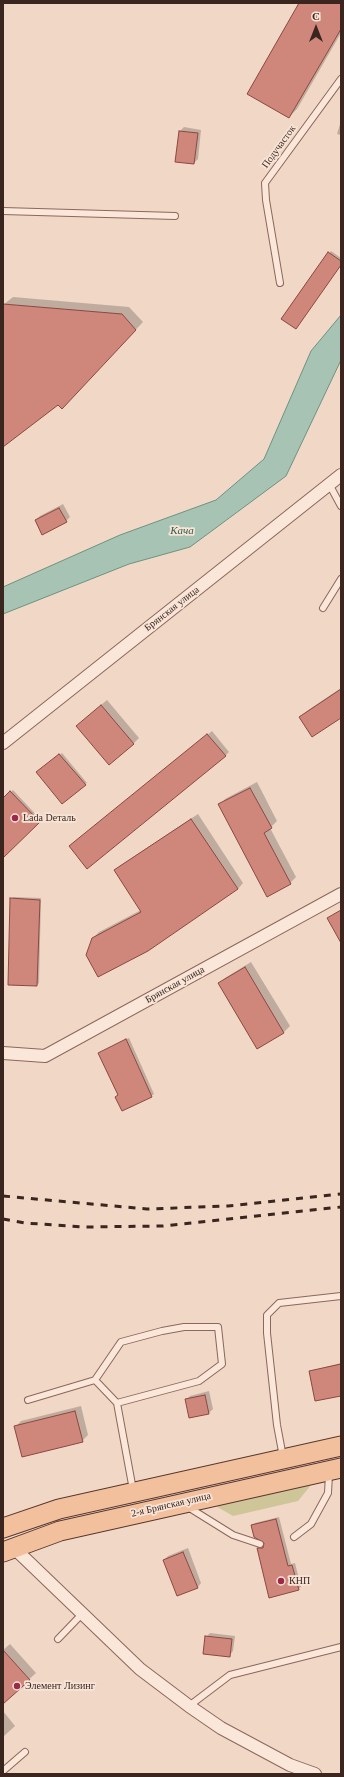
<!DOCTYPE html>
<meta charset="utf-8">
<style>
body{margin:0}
#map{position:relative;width:344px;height:1777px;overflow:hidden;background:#f0d7c6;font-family:"Times New Roman",serif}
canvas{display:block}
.frame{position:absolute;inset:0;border:4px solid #3b251f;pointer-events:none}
.north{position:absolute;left:296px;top:8px;width:40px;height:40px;-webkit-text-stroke:3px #f7e4d6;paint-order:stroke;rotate:0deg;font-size:11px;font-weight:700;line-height:16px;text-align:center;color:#3b251f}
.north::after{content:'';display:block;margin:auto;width:14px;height:18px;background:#3b251f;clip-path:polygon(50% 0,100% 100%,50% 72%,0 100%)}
</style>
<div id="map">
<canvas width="344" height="1777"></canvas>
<div class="frame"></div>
<div class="north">С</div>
</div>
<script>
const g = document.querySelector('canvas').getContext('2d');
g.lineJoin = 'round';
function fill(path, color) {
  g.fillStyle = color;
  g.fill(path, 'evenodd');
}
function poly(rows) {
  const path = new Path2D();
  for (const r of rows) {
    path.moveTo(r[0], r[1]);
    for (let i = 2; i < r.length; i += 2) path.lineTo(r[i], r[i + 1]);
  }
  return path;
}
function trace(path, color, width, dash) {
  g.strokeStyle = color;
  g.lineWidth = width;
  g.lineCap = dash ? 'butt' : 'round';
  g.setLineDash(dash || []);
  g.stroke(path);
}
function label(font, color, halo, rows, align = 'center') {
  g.font = font + ' "Times New Roman",serif';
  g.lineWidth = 3.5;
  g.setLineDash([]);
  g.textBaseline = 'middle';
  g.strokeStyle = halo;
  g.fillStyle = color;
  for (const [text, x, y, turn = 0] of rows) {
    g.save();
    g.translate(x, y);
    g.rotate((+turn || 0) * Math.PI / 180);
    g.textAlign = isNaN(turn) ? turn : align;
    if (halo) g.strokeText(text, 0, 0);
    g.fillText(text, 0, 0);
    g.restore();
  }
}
fill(poly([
 [311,1485,298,1501,233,1516,214,1505]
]), '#cec599');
const water = poly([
 [341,315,341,360,286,476,190,547,129,564,3,614,3,587,120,535,216,500,264,459,311,351,341,315]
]);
fill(water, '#a7c3b3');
trace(water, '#6d927e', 1);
fill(poly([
 [300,3,341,3,341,33,297,109,289,117],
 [341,121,341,135,337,134],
 [184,127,201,130,198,159,194,163,180,131],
 [331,251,341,258,341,265,282,319],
 [13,297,129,307,143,322,69,401,59,403,3,446,3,305],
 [63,504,70,517,66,521,36,520,40,516],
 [341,688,341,717,300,717,307,711],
 [107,700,139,738,133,744,83,720],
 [212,731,229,752,225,756,75,843],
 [62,753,87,783,85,784,39,771],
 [257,782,277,821,270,828,296,877,290,883,220,805,225,799],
 [13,790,41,820,3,856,3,799],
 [198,814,243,883,238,889,93,938,99,932,141,910,115,870,121,865],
 [13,897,41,898,39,983,37,985,11,899],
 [251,962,290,1026,284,1032,257,1048,219,984,225,978],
 [129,1038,154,1094,151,1096,119,1094,99,1053],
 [341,1363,341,1395,310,1371],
 [209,1391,213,1409,209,1413,186,1400,190,1396],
 [81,1406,88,1435,82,1441,15,1427,21,1421],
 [279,1517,291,1564,295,1563,301,1587,298,1589,258,1548,261,1545,264,1545,265,1542,252,1525,255,1523],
 [188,1548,201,1583,197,1588,164,1560,168,1556],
 [210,1633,235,1636,233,1651,229,1656,206,1637],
 [10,1644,36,1673,3,1703,3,1650],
 [3,1711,15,1726,3,1737]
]), '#0003');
const building = poly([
 [299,3,341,3,341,29,289,118,247,94,299,3],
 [179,131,198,133,194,164,175,162,179,131],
 [328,252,341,261,341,265,296,329,281,319,328,252],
 [3,304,122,314,136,330,62,409,58,405,3,447,3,304],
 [59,508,67,522,42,535,35,520,59,508],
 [341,689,341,718,312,737,299,717,341,689],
 [101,705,134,744,109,765,76,726,101,705],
 [207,734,226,756,87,869,69,846,207,734],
 [59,754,86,785,62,804,36,772,59,754],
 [250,788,272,828,264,833,291,884,267,897,218,804,250,788],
 [10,791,40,822,3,858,3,798,10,791],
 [191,819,238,889,148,951,98,977,86,955,92,938,141,912,114,870,191,819],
 [10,898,40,900,37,986,8,985,10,898],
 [341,910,341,943,327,918,341,910],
 [245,967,284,1033,257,1049,218,983,245,967],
 [126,1039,152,1097,122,1111,115,1097,118,1095,98,1053,126,1039],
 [341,1364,341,1396,315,1401,309,1371,341,1364],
 [205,1395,209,1414,189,1418,185,1399,205,1395],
 [75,1411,83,1442,22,1457,14,1426,75,1411],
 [276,1519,288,1566,292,1565,299,1590,269,1598,257,1548,263,1548,264,1543,254,1537,251,1525,276,1519],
 [183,1552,198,1588,177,1596,163,1560,183,1552],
 [205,1636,232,1639,230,1657,203,1654,205,1636],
 [3,1650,30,1680,3,1704,3,1650]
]);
fill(building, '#cf867b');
trace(building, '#8b4840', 1);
const service = poly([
 [3,211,175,216],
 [280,283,266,200,265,183,341,79],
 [329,484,341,506],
 [323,608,341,579],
 [95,1380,117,1403,133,1490],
 [28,1400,95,1380,121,1342,162,1331,184,1327,218,1327,222,1364,199,1381,117,1403],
 [283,1457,277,1425,267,1333,267,1315,279,1303,341,1296],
 [188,1507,233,1535,260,1544],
 [294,1537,311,1524,328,1493,329,1474],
 [58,1639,83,1613],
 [189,1706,230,1675,341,1647],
 [3,1771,25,1752]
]);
const minor = poly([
 [3,743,341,475],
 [3,1053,45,1056,341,894],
 [14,1548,140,1669,189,1706,221,1728,290,1765,315,1774]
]);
const primary = poly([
 [3,1528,59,1509,341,1446],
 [3,1552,60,1531,341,1468]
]);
trace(service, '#8c675b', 8);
trace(minor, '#8c675b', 14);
trace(primary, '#59372f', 21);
trace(service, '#fae7d9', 6);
trace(minor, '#fae7d9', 12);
trace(primary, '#f3c09d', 19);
trace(poly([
 [3,1196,147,1209,228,1206,341,1194],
 [3,1219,25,1223,84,1227,163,1226,341,1207]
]), '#3b251f', 3, [7, 7]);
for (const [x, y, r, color] of [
 [15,818,4,"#9c294b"],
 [281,1581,4,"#9c294b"],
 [17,1686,4,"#9c294b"]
]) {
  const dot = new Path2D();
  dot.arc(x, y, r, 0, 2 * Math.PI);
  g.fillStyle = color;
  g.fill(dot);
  trace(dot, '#f7e4d6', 1.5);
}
label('10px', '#3b251f', '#f7e4d6', [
 ["Подучасток",279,147,-54],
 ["Брянская улица",172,609,-38],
 ["Брянская улица",175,985,-29],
 ["2-я Брянская улица",171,1505,-13]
]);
label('10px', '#3b251f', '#f7e4d6', [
 ["Lada Dеталь",23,818],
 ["КНП",289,1581],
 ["Элемент Лизинг",25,1686]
], 'left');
label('italic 11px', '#2e5b4c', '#f7e4d6', [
 ["Кача",182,531]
]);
</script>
